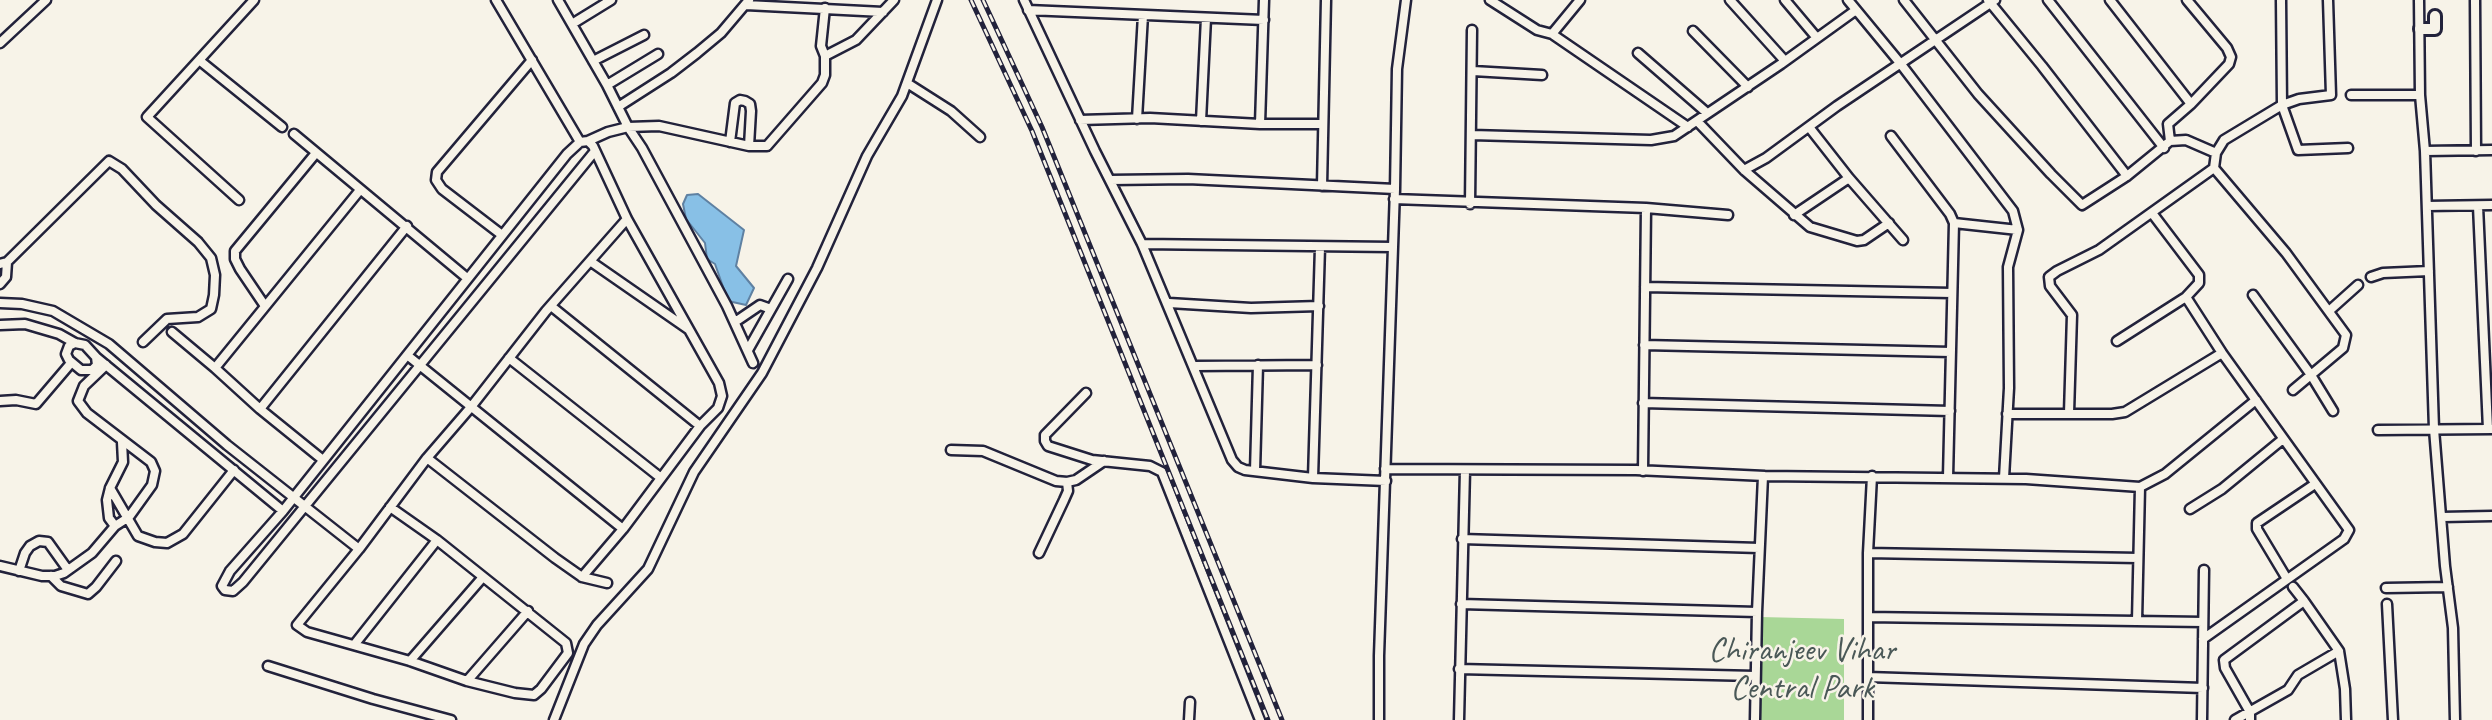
<!DOCTYPE html>
<style>
body{margin:0}
canvas{display:block;background:#f7f3e8}
</style>
<canvas width="2492" height="720"></canvas>
<script>
const g = document.querySelector('canvas').getContext('2d');
g.lineJoin = 'round';
function fill(path, color) {
  g.fillStyle = color;
  g.fill(path, 'evenodd');
}
function poly(rows) {
  const path = new Path2D();
  for (const r of rows) {
    path.moveTo(r[0], r[1]);
    for (let i = 2; i < r.length; i += 2) path.lineTo(r[i], r[i + 1]);
  }
  return path;
}
function trace(path, color, width, dash) {
  g.strokeStyle = color;
  g.lineWidth = width;
  g.lineCap = dash ? 'butt' : 'round';
  g.setLineDash(dash || []);
  g.stroke(path);
}
function label(font, color, halo, rows, align = 'center') {
  g.font = font + ' Caveat,sans-serif';
  g.lineWidth = 5;
  g.setLineDash([]);
  g.textBaseline = 'middle';
  g.strokeStyle = halo;
  g.fillStyle = color;
  for (const [text, x, y, turn = 0] of rows) {
    g.save();
    g.translate(x, y);
    g.rotate((+turn || 0) * Math.PI / 180);
    g.textAlign = isNaN(turn) ? turn : align;
    if (halo) g.strokeText(text, 0, 0);
    g.fillText(text, 0, 0);
    g.restore();
  }
}
fill(poly([
 [1760,617,1844,619,1844,720,1761,720]
]), '#a9d797');
const water = poly([
 [698,194,744,230,736,266,754,288,746,305,728,301,715,264,707,259,705,243,686,219,683,204,687,195,698,194]
]);
fill(water, '#88c0e6');
trace(water, '#5f81a2', 2);
const minor = poly([
 [496,0,580,142],
 [558,0,607,85,628,127,642,148,727,306,753,363],
 [1024,0,1095,151,1142,244,1232,460,1238,467,1245,470,1313,478,1386,481],
 [1490,0,1537,30,1552,34,1580,0],
 [1730,0,1785,61],
 [1785,0,1817,38],
 [1848,0,1900,63,2013,211,2018,230,2008,267,2009,388,2004,478],
 [1904,0,1978,94,2051,174,2082,205,2127,176,2170,141,2186,140,2216,153],
 [1988,0,2042,66,2127,176],
 [2048,0,2164,148],
 [2110,0,2191,104],
 [2281,0,2282,105,2298,150,2348,148],
 [2419,0,2420,95,2425,151,2434,429,2445,566,2453,628,2455,720],
 [2475,0,2476,151],
 [746,5,883,12],
 [1028,10,1264,20],
 [572,24,611,0],
 [1693,31,1748,87],
 [1552,34,1688,127],
 [0,43,46,0],
 [1638,53,1707,113],
 [825,56,821,46,825,8],
 [199,60,282,127],
 [593,61,644,35],
 [1473,71,1542,75],
 [907,83,951,111,980,137],
 [607,85,658,54],
 [2351,95,2420,95],
 [618,107,671,73,697,53,721,33,749,0],
 [1137,119,1143,15],
 [1080,120,1150,118,1260,124,1323,124],
 [1201,121,1206,18],
 [1697,121,1744,170,1810,227,1857,241,1864,240,1889,223],
 [1260,124,1264,0],
 [1809,127,1849,178,1903,240],
 [294,134,467,278],
 [1472,135,1651,140,1674,136,1781,64,1856,10],
 [1891,136,1950,214,1954,223,1948,477],
 [588,141,608,132,628,127,659,126,749,146,767,146,822,83,825,75,825,56,856,40,894,0],
 [2170,141,2168,124,2191,104,2229,64,2231,57,2227,48,2187,0],
 [730,142,735,103,740,100,745,101,750,104,751,111,749,146],
 [2425,151,2492,150],
 [2214,168,2286,253,2346,335,2343,348,2293,390],
 [1744,170,1766,158,1837,106,1995,0],
 [1110,180,1188,179,1395,189],
 [1322,186,1326,0],
 [1394,199,1646,208,1728,215],
 [239,200,147,117,254,0],
 [1470,204,1472,30],
 [2427,206,2492,205],
 [2478,206,2488,429],
 [2152,213,2199,275,2199,283,2186,297],
 [1794,215,1849,178],
 [1954,223,2018,230],
 [502,235,442,189,436,180,437,172,532,60],
 [1142,244,1392,247],
 [590,261,688,329],
 [0,264,7,262,109,161,122,169,156,205,198,242,211,258,215,275,214,295,211,309,198,317,167,319,143,342],
 [2371,277,2383,273,2429,271],
 [0,284,6,277,7,262],
 [1645,287,1952,293],
 [2253,295,2311,375,2333,411],
 [0,303,22,304,53,311,109,344,227,445,359,549],
 [1169,303,1251,308,1319,306],
 [265,306,240,269,235,259,235,251,316,153],
 [551,306,700,426],
 [2329,311,2358,285],
 [735,322,760,305,771,309],
 [0,325,25,324,59,334,75,343],
 [172,332,215,368],
 [2117,341,2186,297,2222,353,2349,530,2344,539,2203,639],
 [75,343,85,345,96,357,97,365,92,370,81,370,69,360,66,354,69,346,75,343],
 [1644,345,1951,352],
 [748,350,788,279],
 [407,355,623,529],
 [96,357,283,511],
 [509,358,661,478],
 [1195,366,1317,365],
 [1086,393,1045,435,1045,441,1048,446,1092,460,1150,466,1162,472,1260,720],
 [0,401,16,400,36,404,71,363],
 [1643,403,1950,411],
 [260,409,407,226],
 [2069,413,2072,315,2050,286,2049,277,2057,271,2099,250,2214,168,2216,153,2224,140,2282,105,2299,99,2331,95,2328,0],
 [2007,414,2112,414,2125,412,2222,353],
 [2378,430,2492,429],
 [951,450,983,451,1056,481,1067,482,1076,480,1104,461],
 [427,458,555,558,582,577,623,529,700,426,718,408,722,396,719,383,627,219,593,146,588,141,580,142,567,154,283,511,230,571,222,586,225,590,233,591,243,582,595,151],
 [323,460,260,409,215,368,360,190],
 [1385,469,1636,470,1765,476,2026,479,2140,487,2137,621],
 [1255,471,1258,365],
 [1643,471,1646,208],
 [1313,478,1320,247],
 [2140,487,2165,474,2256,400],
 [110,488,138,536,155,542,167,543,183,534,234,470],
 [390,507,437,540,566,643,568,653,541,689,534,695,515,693,467,681,410,661,307,632,297,625,359,549,427,458,471,407,546,311,627,219],
 [2190,509,2222,489,2283,439],
 [2442,517,2492,516],
 [115,526,109,518,107,500,110,488,123,462,122,442],
 [1462,539,1759,548],
 [1039,553,1064,500,1068,491,1067,482],
 [1868,553,2138,558],
 [0,566,42,576,55,576,64,573,92,553,115,526,129,517,152,485,155,471,151,462,87,413,78,401,84,386,106,365],
 [19,571,25,553,30,546,39,541,48,542,68,570],
 [51,576,61,586,88,594,96,587,116,561],
 [582,577,607,583],
 [2287,579,2257,529,2257,523,2315,484],
 [2386,588,2448,587],
 [2304,601,2339,651],
 [1461,604,1757,612],
 [2387,604,2393,720],
 [1868,617,2203,622],
 [354,645,437,540],
 [410,661,483,577],
 [268,666,373,699,451,720],
 [1459,669,1755,676],
 [1868,677,2203,688],
 [467,681,528,611],
 [554,720,584,644,597,625,648,569,694,472,762,373,817,268,867,156,902,96,937,0],
 [1189,720,1190,702],
 [1379,720,1379,656,1395,189,1397,69,1406,0],
 [1459,720,1465,470],
 [1755,720,1757,612,1763,476],
 [1868,720,1868,553,1872,476],
 [2202,720,2204,570],
 [2235,720,2288,690,2298,675,2339,651,2345,689,2346,720],
 [2250,720,2250,712,2225,668,2224,660,2304,601,2293,587]
]);
const tertiary = poly([
 [2420,29,2435,29,2435,16]
]);
trace(minor, '#22223b', 13);
trace(tertiary, '#22223b', 16);
trace(minor, '#f7f3e8', 8);
trace(tertiary, '#f7f3e8', 10);
const rail = poly([
 [971,0,1032,131,1268,720],
 [983,0,1042,127,1282,720]
]);
trace(rail, '#22223b', 5);
trace(rail, '#f7f3e8', 2.5, [8]);
label('33px', '#4a5857', '#f7f3e8', [
 ["Chiranjeev Vihar",1802,651],
 ["Central Park",1802,689]
]);
</script>
